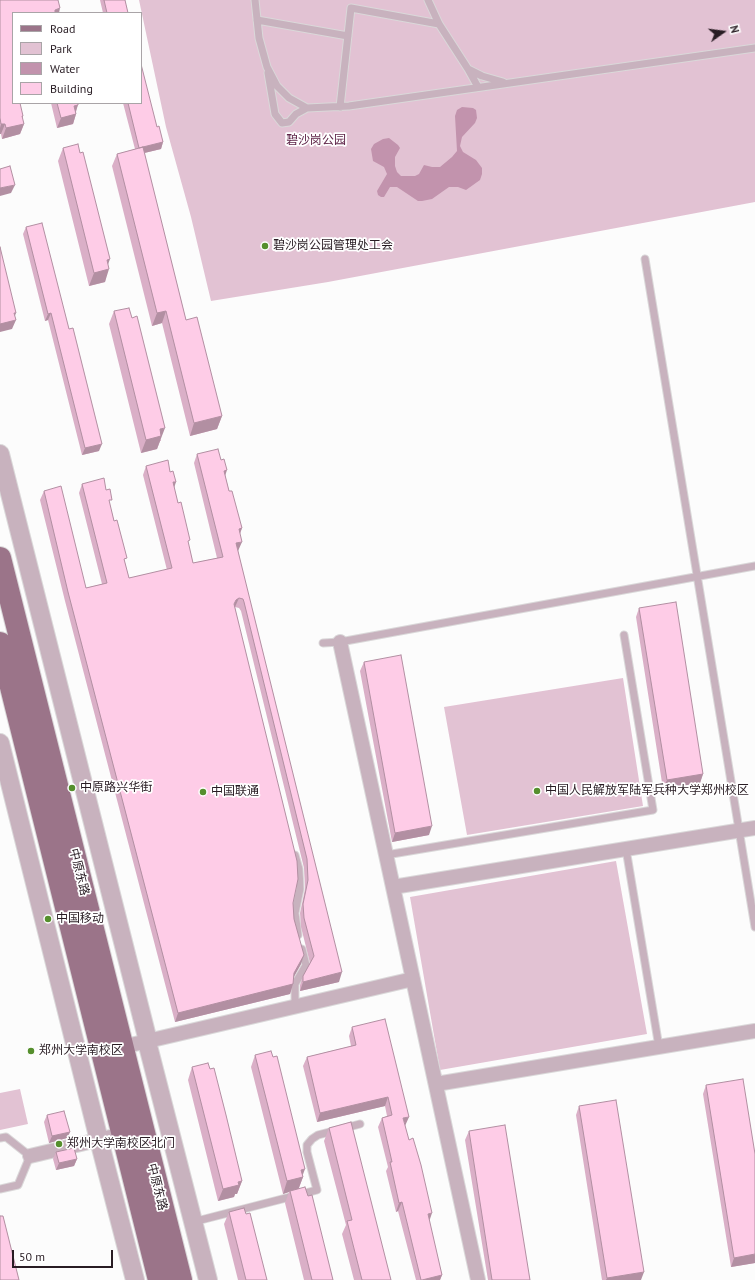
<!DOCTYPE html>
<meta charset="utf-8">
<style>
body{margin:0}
#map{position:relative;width:755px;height:1280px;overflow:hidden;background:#fcfcfc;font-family:"PT Sans",sans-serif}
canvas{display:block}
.legend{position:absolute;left:12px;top:12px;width:130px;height:92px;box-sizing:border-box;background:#fff;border:1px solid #a9a4a7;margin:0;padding:5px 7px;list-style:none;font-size:12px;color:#281c23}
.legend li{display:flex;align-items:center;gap:8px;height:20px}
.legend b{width:20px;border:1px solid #a9a4a7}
.north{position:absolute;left:703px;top:12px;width:40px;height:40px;-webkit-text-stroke:3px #fff;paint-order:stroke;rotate:76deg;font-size:11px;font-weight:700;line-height:16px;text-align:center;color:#281c23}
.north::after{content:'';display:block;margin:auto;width:14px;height:18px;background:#281c23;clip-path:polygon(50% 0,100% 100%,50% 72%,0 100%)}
.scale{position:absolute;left:12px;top:1250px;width:101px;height:18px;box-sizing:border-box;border:2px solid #281c23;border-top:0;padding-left:5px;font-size:12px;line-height:14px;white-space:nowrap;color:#281c23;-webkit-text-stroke:3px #fff;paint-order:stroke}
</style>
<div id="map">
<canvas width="755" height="1280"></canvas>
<ul class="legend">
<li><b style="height:5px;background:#9b7489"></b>Road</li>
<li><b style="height:11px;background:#e2c2d3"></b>Park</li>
<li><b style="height:11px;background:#c293ad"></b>Water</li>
<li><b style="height:11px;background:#fecce7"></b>Building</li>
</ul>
<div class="north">N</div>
<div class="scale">50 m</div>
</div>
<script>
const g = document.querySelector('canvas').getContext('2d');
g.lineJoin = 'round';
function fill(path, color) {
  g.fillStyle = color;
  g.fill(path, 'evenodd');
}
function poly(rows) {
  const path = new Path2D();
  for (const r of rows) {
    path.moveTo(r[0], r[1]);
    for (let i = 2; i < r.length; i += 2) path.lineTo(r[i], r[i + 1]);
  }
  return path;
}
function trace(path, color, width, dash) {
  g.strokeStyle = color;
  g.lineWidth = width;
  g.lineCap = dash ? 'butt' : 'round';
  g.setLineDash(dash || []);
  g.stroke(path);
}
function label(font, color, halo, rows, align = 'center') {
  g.font = font + ' "PT Sans","Noto Sans SC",sans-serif';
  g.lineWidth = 3.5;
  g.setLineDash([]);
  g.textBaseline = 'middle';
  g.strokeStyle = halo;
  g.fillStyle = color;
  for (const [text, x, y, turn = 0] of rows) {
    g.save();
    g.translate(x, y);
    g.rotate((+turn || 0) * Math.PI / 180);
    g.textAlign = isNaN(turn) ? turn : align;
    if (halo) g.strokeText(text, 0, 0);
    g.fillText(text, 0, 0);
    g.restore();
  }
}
fill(poly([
 [139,0,755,0,755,202,328,282,211,301,191,217,166,127],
 [623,678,643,806,467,835,444,707],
 [616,861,647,1034,440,1070,410,897],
 [20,1089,28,1124,0,1130,0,1093]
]), '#e2c2d3');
fill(poly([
 [462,107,473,108,476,110,477,118,475,123,462,137,460,146,463,152,476,160,482,168,482,174,480,180,466,190,458,187,449,187,432,199,422,201,418,201,397,187,390,187,384,197,381,197,378,195,377,191,387,174,384,167,373,161,371,149,374,144,383,139,389,138,398,145,400,148,395,157,395,166,397,172,401,176,415,176,419,174,424,165,432,167,440,167,452,157,457,151,455,116,457,110]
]), '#c293ad');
const service = poly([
 [255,0,259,38,267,67,277,86,289,98,307,108,349,106,755,48],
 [428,0,439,24,468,69,478,87],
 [257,20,348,36],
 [468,69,482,76,503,82],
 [268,73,275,114,282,123,289,122,296,114,307,108],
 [340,107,351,8,439,24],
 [645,259,755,927],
 [323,643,340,642,755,566],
 [626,849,659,1047],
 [295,855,299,869,300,889,295,913,298,935],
 [386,855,653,810,624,635],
 [295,1006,295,984,306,965,302,949],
 [0,1138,6,1137,30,1156,18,1185,0,1189],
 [193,1222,317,1190,307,1152,307,1145,312,1139,318,1135,360,1124]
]);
const minor = poly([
 [340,642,478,1280],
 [393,887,755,828],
 [122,1047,413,979],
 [436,1084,755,1031],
 [30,1156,123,1134]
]);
const tertiary = poly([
 [0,454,148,1041,147,1042,208,1280],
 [0,743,99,1140,135,1280]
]);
const primary = poly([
 [0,558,181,1280],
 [0,643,159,1280]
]);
trace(service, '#dad8d9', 9);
trace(minor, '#dad8d9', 16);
trace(tertiary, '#dad8d9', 20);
trace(primary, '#dad8d9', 24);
trace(service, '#c8b2be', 7);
trace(minor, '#c8b2be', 14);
trace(tertiary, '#c8b2be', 18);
trace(primary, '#9b7489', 22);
fill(poly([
 [0,0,13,103,22,119,24,124,20,134,2,139,1,134,0,134],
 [100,0,125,0,128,13,103,13],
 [51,103,78,103,76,112,76,114,73,124,57,128],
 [123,103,141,103,157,127,163,142,161,149,144,153,186,320,222,416,217,429,190,436,162,323,152,326,112,166,117,154,135,149],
 [63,148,108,264,105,282,89,286,58,161],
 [26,227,69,329,99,451,82,455,48,320,45,321,23,234],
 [114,311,161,441,160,441,157,449,141,453,109,324],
 [197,454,225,475,229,491,242,528,240,534,238,551,339,982,300,991,300,985,303,976,310,963,301,927,300,913,305,889,304,868,241,611,239,608,235,607,293,903,294,919,301,964,294,976,293,984,290,994,175,1022,65,601,40,500,44,491,86,588,102,584,79,493,82,484,110,505,129,578,167,570,143,475,146,466,174,487,193,563,217,558,194,463],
 [639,608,703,774,700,783,663,789,636,617],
 [364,662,429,835,392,842,360,671],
 [352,1027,405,1126,442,1275,440,1280,416,1280,398,1211,396,1212,386,1171,388,1167,378,1127,382,1118,387,1116,385,1106,317,1122,303,1066,307,1057,351,1046,349,1036],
 [255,1055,302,1175,303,1177,299,1188,308,1196,333,1280,304,1280,285,1203,289,1192,283,1194,251,1067],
 [192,1067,242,1181,237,1194,235,1194,234,1197,218,1201,188,1080],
 [706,1085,755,1263,731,1267,703,1094],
 [579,1106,641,1280,602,1280,576,1115],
 [47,1115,70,1132,67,1138,49,1143,44,1122],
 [329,1128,391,1280,354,1280,342,1234,346,1225,324,1141],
 [469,1131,530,1280,488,1280,465,1140],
 [56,1152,77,1159,74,1166,56,1170,53,1159],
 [229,1212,246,1214,267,1280,238,1280,224,1224]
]), '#daafc7');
fill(poly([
 [60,8,59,13,53,13,55,10],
 [78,105,75,114,76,114,73,124,57,128,61,118,74,106],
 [22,116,23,116,20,125,24,124,20,134,2,139,6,128],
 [1,124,5,124,1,134,0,134,0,128],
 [163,142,161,149,136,155,139,148],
 [15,185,11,193,0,196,0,188],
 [110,259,106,270,109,269,105,282,89,286,94,273,107,260],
 [166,311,162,323,152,326,157,313],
 [14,313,16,313,13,321,16,320,12,329,0,332,0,324],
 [51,313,48,320,45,321,48,314],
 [222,416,217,429,190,436,194,423],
 [165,428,157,449,141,453,146,440,160,429],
 [102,444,99,451,82,455,85,448],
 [227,470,224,479,224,471],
 [173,482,176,482,173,491],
 [242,528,238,538,239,529],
 [242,542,238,551,236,543],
 [239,598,235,607,232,609,236,600],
 [703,774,700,783,663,789,667,780],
 [432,826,429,835,392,842,395,833],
 [304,955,301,964,291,982,294,973],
 [342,972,339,982,300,991,303,982],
 [293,984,290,994,175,1022,178,1013],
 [388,1097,385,1106,317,1122,320,1113],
 [409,1117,405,1126,403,1118],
 [70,1132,67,1138,49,1143,52,1136],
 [77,1159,74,1166,56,1170,59,1163],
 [305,1169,302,1177,303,1177,298,1190,290,1191,289,1192,283,1194,287,1181,301,1170],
 [242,1181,237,1194,235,1194,234,1197,218,1201,223,1189],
 [402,1202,398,1211,396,1212,399,1203],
 [432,1213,429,1222,428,1214],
 [755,1254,755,1263,731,1267,734,1258],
 [644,1272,641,1280,606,1280,607,1278],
 [442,1275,440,1280,422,1280]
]), '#b28fa2');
const building = poly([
 [0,0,58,0,60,8,55,10,55,13,13,13,13,103,20,103,23,116,22,116,24,124,6,128,5,124,1,124,0,118,0,0],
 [104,0,125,0,128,13,107,13,104,0],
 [141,64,157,127,159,126,163,142,139,148,128,103,141,103,141,64],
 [57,103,78,103,78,105,74,106,76,114,61,118,57,103],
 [78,144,80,153,83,152,110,259,107,260,109,269,94,273,63,148,78,144],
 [143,147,186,320,197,317,222,416,194,423,166,311,157,313,117,154,143,147],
 [10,166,15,185,0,188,0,169,10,166],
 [42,223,69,329,73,328,102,444,85,448,51,313,48,314,26,227,42,223],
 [0,247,16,313,14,313,16,320,0,324,0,247],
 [129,308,132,318,137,316,165,428,160,429,161,436,146,440,114,311,129,308],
 [218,449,221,460,224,459,227,470,224,471,229,491,232,491,242,528,239,529,242,542,236,543,342,972,303,982,303,976,314,956,304,918,303,904,308,880,307,859,244,602,243,599,239,598,236,600,234,604,297,861,298,879,293,903,294,919,304,955,294,973,293,984,178,1013,68,592,44,491,61,486,86,588,107,583,82,484,104,478,106,490,110,489,112,500,109,500,114,521,117,520,127,558,124,559,129,578,172,568,146,466,168,460,170,472,173,471,176,482,173,482,178,503,181,502,190,540,188,541,193,563,223,557,197,454,218,449],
 [676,602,703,774,667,780,639,608,676,602],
 [401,655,432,826,395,833,364,662,401,655],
 [385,1019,409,1117,403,1118,409,1140,413,1138,421,1165,432,1213,428,1214,442,1275,422,1280,421,1280,402,1202,399,1203,390,1162,392,1162,382,1118,392,1115,388,1097,320,1113,307,1057,356,1045,352,1027,385,1019],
 [271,1051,273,1057,277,1056,305,1169,301,1170,303,1177,287,1181,255,1055,271,1051],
 [208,1063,210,1069,214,1068,226,1115,242,1181,238,1182,239,1185,223,1189,192,1067,208,1063],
 [743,1079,755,1154,755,1254,734,1258,706,1085,743,1079],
 [616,1100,644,1272,607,1278,579,1106,616,1100],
 [64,1111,70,1132,52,1136,47,1115,64,1111],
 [351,1122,391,1280,362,1280,347,1221,352,1220,329,1128,351,1122],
 [505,1125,530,1280,492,1280,469,1131,505,1125],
 [74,1148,77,1159,59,1163,56,1152,74,1148],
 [305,1187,308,1196,312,1195,333,1280,312,1280,290,1191,305,1187],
 [244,1208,246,1214,250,1213,267,1280,246,1280,229,1212,244,1208],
 [0,1216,3,1216,19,1280,0,1280,0,1216]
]);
fill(building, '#fecce7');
trace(building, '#b28fa2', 1);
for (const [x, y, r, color] of [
 [265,246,4,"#558f2d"],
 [72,788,4,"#558f2d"],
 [537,791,4,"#558f2d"],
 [203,792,4,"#558f2d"],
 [48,919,4,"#558f2d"],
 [31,1051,4,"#558f2d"],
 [59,1144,4,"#558f2d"]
]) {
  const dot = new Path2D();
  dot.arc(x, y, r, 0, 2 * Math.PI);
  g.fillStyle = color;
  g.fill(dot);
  trace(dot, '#fff', 1.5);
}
label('12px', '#5e2448', '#fff', [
 ["碧沙岗公园",316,141]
]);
label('12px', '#281c23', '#fff', [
 ["碧沙岗公园管理处工会",273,246],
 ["中原路兴华街",80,788],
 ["中国人民解放军陆军兵种大学郑州校区",545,791],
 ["中国联通",211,792],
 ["中国移动",56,919],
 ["郑州大学南校区",39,1051],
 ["郑州大学南校区北门",67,1144]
], 'left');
label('12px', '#281c23', '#fff', [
 ["中原东路",79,872,76],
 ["中原东路",157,1187,76]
]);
</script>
